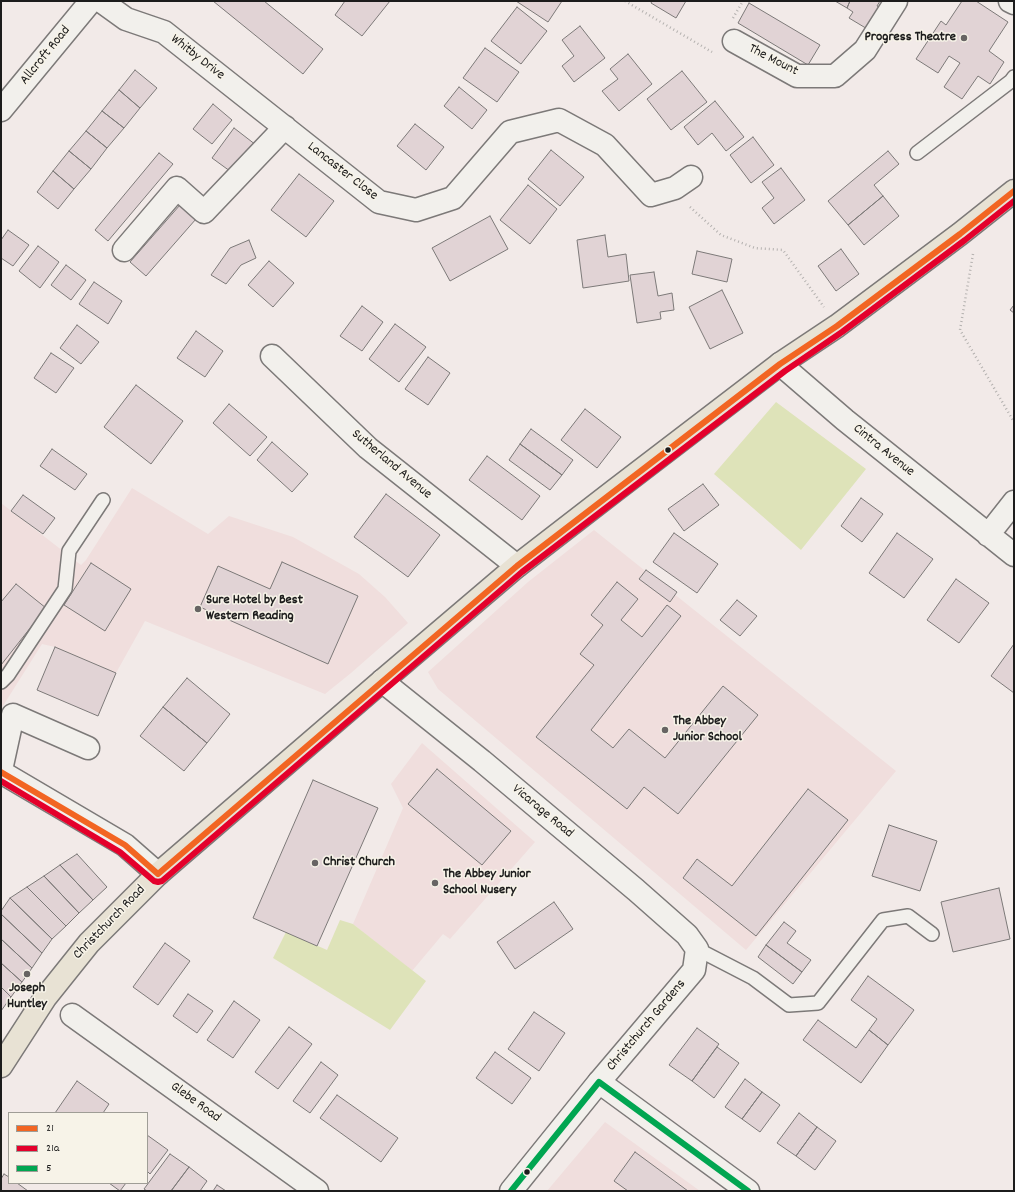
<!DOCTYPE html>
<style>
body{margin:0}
#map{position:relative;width:1015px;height:1192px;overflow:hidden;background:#f2eae8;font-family:Dekko,sans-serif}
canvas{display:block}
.frame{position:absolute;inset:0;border:2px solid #1c1c1c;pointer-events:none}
.legend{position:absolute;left:8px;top:1112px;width:140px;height:72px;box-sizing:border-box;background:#f7f3e8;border:1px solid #9f9d96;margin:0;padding:5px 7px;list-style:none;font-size:12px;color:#1c1c1c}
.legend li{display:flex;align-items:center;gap:8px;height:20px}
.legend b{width:20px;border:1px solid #9f9d96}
</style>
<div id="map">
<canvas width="1015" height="1192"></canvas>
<div class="frame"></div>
<ul class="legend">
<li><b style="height:5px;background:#f26522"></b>21</li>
<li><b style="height:5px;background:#e4002b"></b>21a</li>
<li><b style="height:5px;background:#00a651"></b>5</li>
</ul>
</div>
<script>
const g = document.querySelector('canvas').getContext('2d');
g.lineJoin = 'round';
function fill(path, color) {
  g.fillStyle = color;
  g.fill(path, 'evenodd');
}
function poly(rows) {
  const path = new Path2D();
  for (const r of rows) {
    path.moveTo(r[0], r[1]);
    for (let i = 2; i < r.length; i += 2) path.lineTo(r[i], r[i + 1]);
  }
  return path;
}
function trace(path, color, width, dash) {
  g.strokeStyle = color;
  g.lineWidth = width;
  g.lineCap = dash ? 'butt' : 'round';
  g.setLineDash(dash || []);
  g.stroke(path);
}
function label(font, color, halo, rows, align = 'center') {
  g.font = font + ' Dekko,sans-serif';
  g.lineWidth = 3;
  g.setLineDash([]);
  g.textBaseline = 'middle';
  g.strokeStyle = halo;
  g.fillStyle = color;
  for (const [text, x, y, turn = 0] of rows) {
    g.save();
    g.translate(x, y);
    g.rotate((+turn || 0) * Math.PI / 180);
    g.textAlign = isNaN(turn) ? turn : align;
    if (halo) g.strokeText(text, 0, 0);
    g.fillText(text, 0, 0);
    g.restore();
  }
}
fill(poly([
 [132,488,208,534,229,516,293,537,359,574,385,597,408,623,351,673,325,694,145,621,116,673,55,647,42,644,1,709,1,503,81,565,86,560],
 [594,530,896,771,746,950,438,689,428,672,528,582],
 [422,743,535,842,450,939,443,934,412,971,353,924,403,808,391,784],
 [605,1122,700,1191,547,1191]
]), '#f0dedd');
fill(poly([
 [776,402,866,469,801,550,714,474],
 [340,920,353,924,426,981,390,1030,273,958,286,932,327,950]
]), '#dee3b9');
const building = poly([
 [213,1,264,1,323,49,303,74,213,1],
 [345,1,390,1,362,36,335,15,345,1],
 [516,1,562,1,548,22,516,1],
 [652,1,686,1,676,18,651,3,652,1],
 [835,1,850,1,847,8,835,1],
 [850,1,880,1,877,6,881,8,869,30,849,18,853,12,847,8,850,1],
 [962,1,976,1,1008,22,989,51,1004,62,990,84,978,76,962,99,944,87,960,63,949,56,938,73,916,59,941,21,946,25,962,1],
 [749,3,820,45,808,65,738,23,749,3],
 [517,7,547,31,521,64,491,41,517,7],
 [580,26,605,58,574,82,562,66,574,56,562,40,580,26],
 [485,48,519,72,497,102,463,78,485,48],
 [628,54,652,84,619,111,602,91,618,79,610,69,628,54],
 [135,70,157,88,140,108,119,90,135,70],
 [682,71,707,102,671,130,647,99,682,71],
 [459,87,487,110,472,129,444,106,459,87],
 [119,90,140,108,124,128,102,111,119,90],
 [715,101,744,137,726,151,712,133,698,145,684,127,715,101],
 [213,104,232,120,212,144,193,129,213,104],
 [102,111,124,128,107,148,86,131,102,111],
 [415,124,444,147,426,170,397,146,415,124],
 [234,128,256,145,234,174,212,158,234,128],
 [86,131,107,148,91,169,69,151,86,131],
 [753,137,774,165,751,183,730,155,753,137],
 [551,150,584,177,560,206,528,179,551,150],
 [69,151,91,169,74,189,53,171,69,151],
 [888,151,899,164,874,185,883,196,848,225,828,201,888,151],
 [159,153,173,164,108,241,95,230,159,153],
 [781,168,805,200,774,224,762,208,774,198,762,182,781,168],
 [53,171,74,189,58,209,37,192,53,171],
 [299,174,334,201,306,237,271,210,299,174],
 [528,185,557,209,530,244,500,220,528,185],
 [883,196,899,216,864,245,848,225,883,196],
 [180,205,196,219,146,276,130,262,180,205],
 [490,216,508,249,450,281,432,248,490,216],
 [8,230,29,245,13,266,1,258,1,240,8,230],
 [605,235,608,257,626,254,629,281,583,288,577,240,605,235],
 [249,240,256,258,241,265,226,284,211,275,230,248,249,240],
 [38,246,59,262,40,288,19,271,38,246],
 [841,249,859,274,836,291,818,266,841,249],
 [697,251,732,259,727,282,692,274,697,251],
 [269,261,294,283,273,307,248,285,269,261],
 [66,265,86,280,71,300,51,285,66,265],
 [654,272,658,296,672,293,674,310,660,312,661,319,637,323,630,275,654,272],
 [94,282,122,301,108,324,79,304,94,282],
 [722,290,743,333,710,349,689,307,722,290],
 [1014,305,1014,313,1010,310,1014,305],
 [362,306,383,322,362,351,340,336,362,306],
 [395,324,426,347,399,382,369,359,395,324],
 [77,325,99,342,81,364,60,348,77,325],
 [196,331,223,351,205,377,177,358,196,331],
 [51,353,74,368,56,393,34,378,51,353],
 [428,357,450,373,428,405,405,389,428,357],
 [136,385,183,421,151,464,104,427,136,385],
 [229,404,267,437,250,456,213,423,229,404],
 [585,409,621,437,597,468,561,440,585,409],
 [531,429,573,460,562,475,520,444,531,429],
 [272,442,308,474,292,492,257,460,272,442],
 [520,444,562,475,550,490,509,460,520,444],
 [52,449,87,474,75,490,40,466,52,449],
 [487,456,540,496,522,520,469,480,487,456],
 [703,484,719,505,684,531,668,509,703,484],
 [386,494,440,535,408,577,354,537,386,494],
 [23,495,55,518,43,534,11,511,23,495],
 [861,498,883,514,862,542,841,526,861,498],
 [674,533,718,564,697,593,653,562,674,533],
 [897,533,933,559,904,598,869,573,897,533],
 [282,562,358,596,328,664,200,607,218,566,270,589,282,562],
 [91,563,131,589,105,631,64,605,91,563],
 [646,570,677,592,670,602,639,579,646,570],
 [956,579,989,603,959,643,927,620,956,579],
 [617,582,638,599,621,620,642,637,667,605,681,616,591,730,613,748,629,729,665,758,723,686,758,715,678,814,644,787,627,809,536,737,594,665,580,654,603,625,591,615,617,582],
 [16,584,46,608,1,665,1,602,16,584],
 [737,600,757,616,740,636,720,620,737,600],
 [1014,644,1014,693,991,676,1014,644],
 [55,647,116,673,98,716,37,690,55,647],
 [187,678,230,714,207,743,163,707,187,678],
 [163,707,207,743,184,771,140,736,163,707],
 [437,769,511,831,482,865,408,804,437,769],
 [313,780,378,808,317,946,253,918,313,780],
 [808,789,848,820,756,936,683,878,697,859,732,886,808,789],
 [889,825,937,841,920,891,872,876,889,825],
 [77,854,107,887,93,900,60,865,77,854],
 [60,865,93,900,79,913,44,876,60,865],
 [44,876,79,913,66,926,27,887,44,876],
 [27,887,66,926,52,939,10,898,27,887],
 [999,888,1010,939,953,952,941,902,999,888],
 [10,898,52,939,42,953,1,914,1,911,10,898],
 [554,902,573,929,515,969,497,942,554,902],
 [1,914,42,953,32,968,1,939,1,914],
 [784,922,796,931,787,943,811,960,802,972,766,945,784,922],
 [1,939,32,968,22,982,1,963,1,939],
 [165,943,190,961,158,1005,133,987,165,943],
 [766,945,802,972,793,984,758,957,766,945],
 [1,963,22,982,11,997,1,987,1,963],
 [868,976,914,1010,888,1045,869,1030,877,1019,851,1000,868,976],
 [1,987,11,997,1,1011,1,987],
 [188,994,213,1011,197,1033,173,1016,188,994],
 [234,1001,260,1020,233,1058,207,1040,234,1001],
 [534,1012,565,1033,539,1071,508,1049,534,1012],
 [818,1020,856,1048,869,1030,888,1045,861,1083,803,1040,818,1020],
 [289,1027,312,1044,278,1089,255,1072,289,1027],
 [697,1028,719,1044,692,1081,669,1065,697,1028],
 [717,1047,739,1063,714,1098,692,1081,717,1047],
 [495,1052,531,1078,512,1104,476,1078,495,1052],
 [321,1062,338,1075,310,1113,293,1101,321,1062],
 [745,1079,762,1092,742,1119,725,1107,745,1079],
 [77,1081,109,1104,103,1113,55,1113,77,1081],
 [762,1092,780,1105,760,1132,742,1119,762,1092],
 [337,1095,398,1138,381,1162,320,1118,337,1095],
 [799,1113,817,1127,796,1156,777,1143,799,1113],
 [817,1127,836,1141,815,1170,796,1156,817,1127],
 [147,1135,168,1150,150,1174,147,1171,147,1135],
 [635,1152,688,1191,628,1191,614,1181,635,1152],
 [170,1154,189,1167,171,1191,147,1191,144,1189,170,1154],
 [189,1167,207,1181,200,1191,171,1191,189,1167],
 [4,1174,9,1177,9,1183,17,1183,28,1191,1,1191,1,1179,4,1174],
 [109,1183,126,1183,120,1191,109,1183],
 [217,1185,226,1191,213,1191,217,1185]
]);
fill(building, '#e1d3d5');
trace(building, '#7c7978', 1);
const lane = poly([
 [917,153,1011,81,1014,77],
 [1,682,8,675,65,589,69,551,103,500],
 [697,949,753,978,789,1005,818,1003,883,920,908,916,932,934]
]);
const street = poly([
 [101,1,126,19,164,32,379,202,416,210,453,198,510,132,559,120,605,145,651,195,675,188,691,177],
 [1010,1,1014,3],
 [734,41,797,76,835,76,865,50,896,1],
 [1,110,91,1],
 [124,250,177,188,204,212,285,127],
 [272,356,368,448,517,566],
 [780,364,845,420,1014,555],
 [988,535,1014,502],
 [382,681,482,761,636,890,687,935,697,949,694,970,599,1082],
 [1,770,13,715,88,748],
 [72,1015,317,1191]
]);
const secondary = poly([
 [1,772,125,845,158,874],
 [511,1191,599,1082,748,1191]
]);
const primary = poly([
 [1,1066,45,998,89,943,158,874,382,681,517,566,614,491,780,364,837,326,960,234,1014,191]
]);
trace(lane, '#7c7978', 16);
trace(street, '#7c7978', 25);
trace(secondary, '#7c7978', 25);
trace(primary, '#7c7978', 25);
trace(poly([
 [625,1,712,52],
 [733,18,743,1],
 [690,207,721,235,755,248,783,250,824,307],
 [973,254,960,330,1014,422]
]), '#b4b1af', 2.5, [1, 3]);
trace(lane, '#f2f0ec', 13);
trace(street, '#f2f0ec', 22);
trace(secondary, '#f2f0ec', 22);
trace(primary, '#e8e2d4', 22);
trace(poly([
 [1,772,125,845,158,874,517,566,780,364,837,326,960,234,1014,191]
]), '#f26522', 6);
trace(poly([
 [1,781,120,852,154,881,158,882,162,881,522,572,785,371,842,332,965,240,1014,201]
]), '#e4002b', 6);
trace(poly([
 [511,1191,599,1082,748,1191]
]), '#00a651', 6);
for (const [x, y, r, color] of [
 [964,38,4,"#676463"],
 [668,450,3.5,"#1c1c1c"],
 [198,609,4,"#676463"],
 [665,730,4,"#676463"],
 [315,863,4,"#676463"],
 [435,883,4,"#676463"],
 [27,974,4,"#676463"],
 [527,1172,3.5,"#1c1c1c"]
]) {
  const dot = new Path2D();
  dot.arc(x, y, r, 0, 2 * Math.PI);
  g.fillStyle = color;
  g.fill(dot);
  trace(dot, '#f7f3e8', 1.5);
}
label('bold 14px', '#1c1c1c', '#f7f3e8', [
 ["Progress Theatre",956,38,"right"],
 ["Sure Hotel by Best",206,601],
 ["Western Reading",206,617],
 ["The Abbey",673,722],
 ["Junior School",673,738],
 ["Christ Church",323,863],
 ["The Abbey Junior",443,875],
 ["School Nusery",443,891],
 ["Joseph",27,989,"center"],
 ["Huntley",27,1005,"center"]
], 'left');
label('14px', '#1c1c1c', '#f7f3e8', [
 ["Allcroft Road",46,56,-51],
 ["Whitby Drive",197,58,38],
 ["The Mount",773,61,27],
 ["Lancaster Close",342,172,38],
 ["Cintra Avenue",883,451,39],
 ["Sutherland Avenue",391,465,40],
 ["Vicarage Road",542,812,40],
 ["Christchurch Road",110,923,-46],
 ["Christchurch Gardens",647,1026,-50],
 ["Glebe Road",195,1103,36]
]);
</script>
